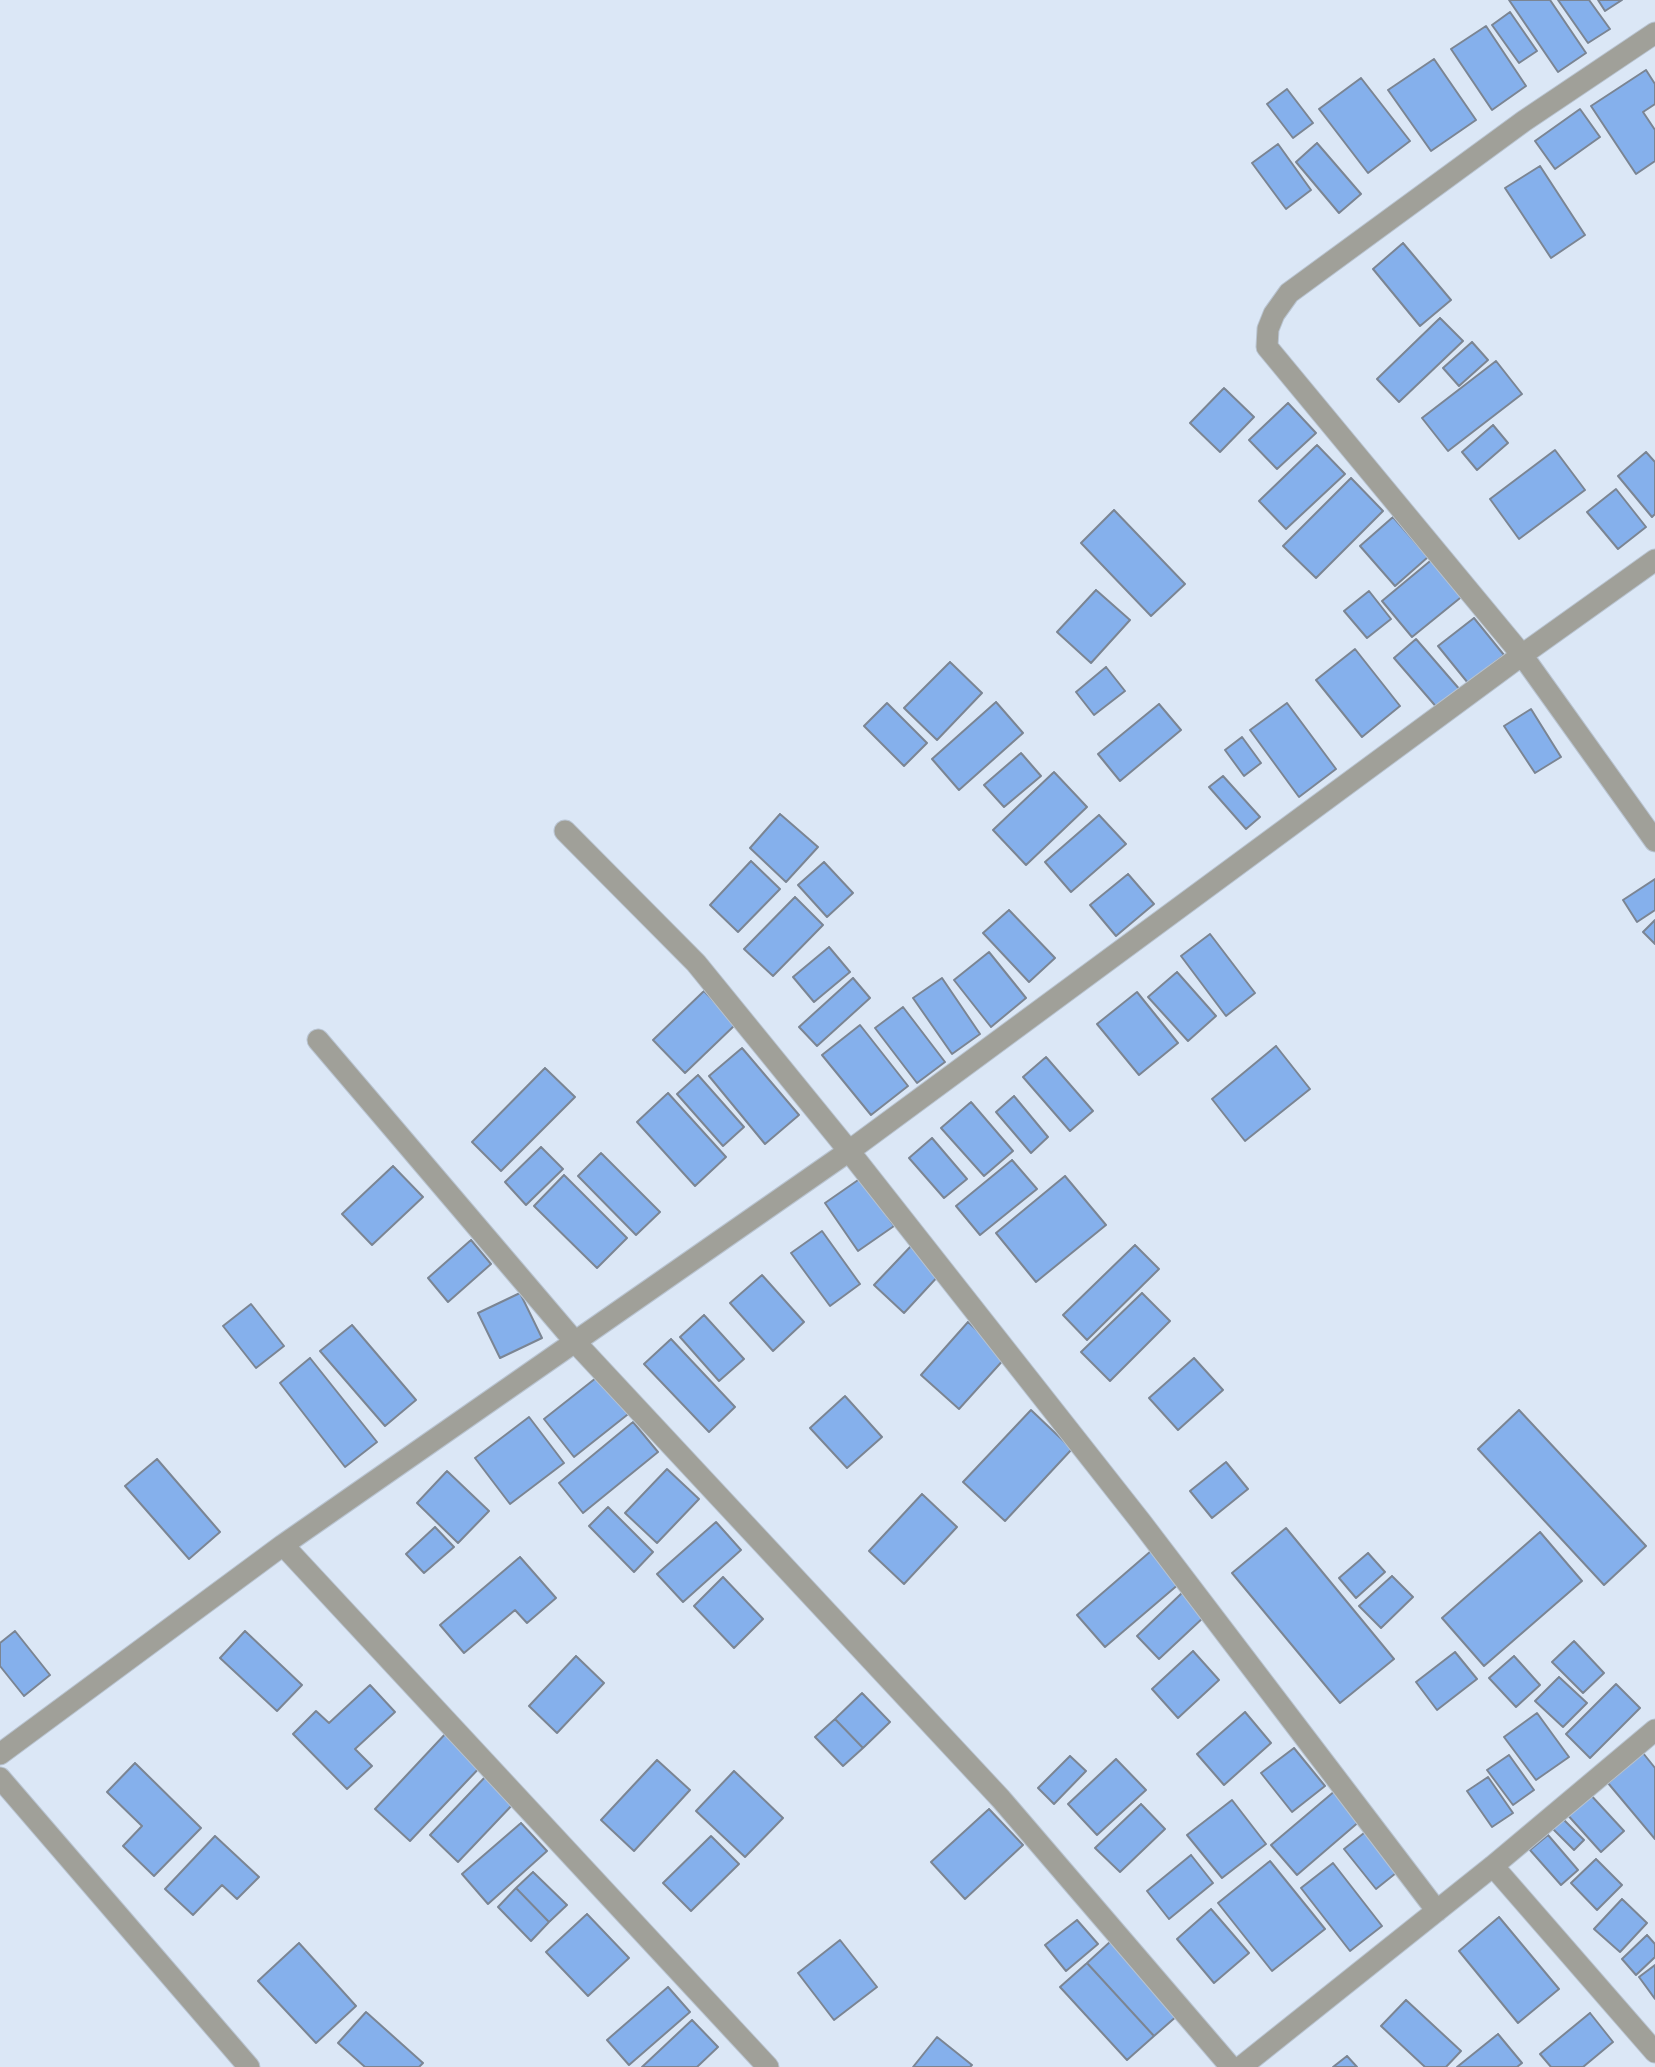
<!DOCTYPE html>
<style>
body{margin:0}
canvas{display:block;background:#dbe7f6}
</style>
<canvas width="1655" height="2067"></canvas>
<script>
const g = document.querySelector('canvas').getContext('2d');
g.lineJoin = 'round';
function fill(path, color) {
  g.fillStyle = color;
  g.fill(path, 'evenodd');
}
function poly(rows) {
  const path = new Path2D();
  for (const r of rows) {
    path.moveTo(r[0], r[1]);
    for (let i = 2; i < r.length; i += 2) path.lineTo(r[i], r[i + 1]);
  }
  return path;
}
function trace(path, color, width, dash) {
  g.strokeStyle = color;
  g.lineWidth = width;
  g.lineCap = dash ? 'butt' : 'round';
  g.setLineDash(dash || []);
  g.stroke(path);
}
const building = poly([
 [1509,0,1550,0,1586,53,1558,72,1509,0],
 [1558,0,1589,0,1610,29,1588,43,1558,0],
 [1598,0,1622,0,1605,11,1598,0],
 [1510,12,1537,51,1519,63,1492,25,1510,12],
 [1486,26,1526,86,1492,110,1451,49,1486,26],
 [1434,59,1476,120,1431,151,1388,90,1434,59],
 [1646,70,1655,84,1655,104,1643,112,1655,130,1655,161,1636,174,1591,106,1646,70],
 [1361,78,1410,141,1368,173,1319,109,1361,78],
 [1287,89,1313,123,1293,138,1267,104,1287,89],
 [1580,109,1600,137,1555,169,1535,141,1580,109],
 [1317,143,1361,194,1339,213,1296,162,1317,143],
 [1278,144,1311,190,1286,209,1252,163,1278,144],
 [1540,166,1585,235,1551,258,1505,188,1540,166],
 [1403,243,1451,300,1420,326,1373,269,1403,243],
 [1440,318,1463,341,1399,402,1377,379,1440,318],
 [1472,342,1488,360,1459,386,1443,368,1472,342],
 [1496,361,1522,394,1448,451,1422,418,1496,361],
 [1224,388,1254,417,1220,452,1190,423,1224,388],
 [1288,403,1316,433,1277,469,1249,440,1288,403],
 [1493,425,1508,443,1477,470,1462,452,1493,425],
 [1317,445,1345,474,1286,529,1259,501,1317,445],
 [1555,450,1585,490,1519,539,1490,499,1555,450],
 [1646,452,1655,462,1655,514,1652,517,1618,476,1646,452],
 [1351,478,1383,511,1316,578,1283,546,1351,478],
 [1616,489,1646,527,1618,549,1587,512,1616,489],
 [1114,510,1185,584,1151,616,1081,543,1114,510],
 [1393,517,1428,557,1395,586,1360,546,1393,517],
 [1435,557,1465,594,1412,637,1382,601,1435,557],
 [1096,590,1130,620,1091,663,1057,632,1096,590],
 [1369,591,1391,619,1367,638,1344,611,1369,591],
 [1474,618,1504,655,1468,683,1438,646,1474,618],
 [1416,639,1461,691,1439,710,1394,658,1416,639],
 [1355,649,1400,706,1362,737,1316,680,1355,649],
 [950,662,982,693,937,740,904,708,950,662],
 [1106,667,1125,691,1094,715,1076,692,1106,667],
 [996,702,1023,733,959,790,932,759,996,702],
 [887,703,927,743,904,766,864,726,887,703],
 [1287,703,1336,769,1299,797,1250,730,1287,703],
 [1159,704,1181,730,1120,781,1098,754,1159,704],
 [1531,709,1561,757,1535,773,1504,726,1531,709],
 [1242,737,1261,763,1244,776,1225,750,1242,737],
 [1021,753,1041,776,1004,807,984,785,1021,753],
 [1054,772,1087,807,1026,865,993,830,1054,772],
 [1223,776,1260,817,1246,829,1209,787,1223,776],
 [780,814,818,847,786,882,750,848,780,814],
 [1099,815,1126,844,1071,892,1045,862,1099,815],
 [751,861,780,889,738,932,710,905,751,861],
 [824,862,853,893,827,917,798,885,824,862],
 [1128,874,1154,904,1116,936,1090,905,1128,874],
 [1655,879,1655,910,1637,922,1623,900,1655,879],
 [795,897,823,925,773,976,744,949,795,897],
 [1009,910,1055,958,1029,982,983,933,1009,910],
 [1655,920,1655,944,1643,932,1655,920],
 [1210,934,1255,993,1226,1016,1181,956,1210,934],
 [829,947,850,972,814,1002,793,977,829,947],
 [989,952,1026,998,991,1027,954,980,989,952],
 [1177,972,1216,1016,1188,1041,1148,997,1177,972],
 [853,978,870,998,817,1046,799,1027,853,978],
 [942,978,980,1034,952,1054,913,998,942,978],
 [704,991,736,1024,685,1073,653,1040,704,991],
 [1137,992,1178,1043,1139,1075,1097,1024,1137,992],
 [903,1007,945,1062,917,1083,875,1028,903,1007],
 [860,1025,908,1086,871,1115,822,1055,860,1025],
 [1276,1046,1310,1089,1245,1141,1212,1099,1276,1046],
 [742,1048,799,1115,765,1144,709,1076,742,1048],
 [1046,1057,1093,1111,1070,1131,1023,1077,1046,1057],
 [545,1068,575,1097,501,1171,472,1142,545,1068],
 [698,1075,744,1127,723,1146,677,1094,698,1075],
 [668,1093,726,1157,695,1186,637,1122,668,1093],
 [1014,1096,1048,1137,1031,1153,996,1112,1014,1096],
 [971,1102,1013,1151,984,1176,941,1128,971,1102],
 [932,1138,967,1179,944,1198,909,1158,932,1138],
 [541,1147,563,1169,526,1205,505,1182,541,1147],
 [601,1153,660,1212,636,1235,578,1176,601,1153],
 [1012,1160,1037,1189,980,1235,956,1206,1012,1160],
 [393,1166,423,1197,372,1245,342,1214,393,1166],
 [564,1175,627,1238,597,1268,534,1206,564,1175],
 [1065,1176,1106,1225,1036,1282,996,1233,1065,1176],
 [861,1178,894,1226,858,1251,825,1203,861,1178],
 [822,1231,860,1284,830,1306,791,1253,822,1231],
 [471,1240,491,1264,448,1302,428,1278,471,1240],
 [912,1245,941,1273,904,1313,874,1285,912,1245],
 [1135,1245,1159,1269,1087,1340,1063,1315,1135,1245],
 [762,1275,804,1322,773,1351,730,1303,762,1275],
 [520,1293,542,1338,500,1358,478,1313,520,1293],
 [1142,1293,1170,1321,1110,1381,1081,1352,1142,1293],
 [251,1304,284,1346,256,1368,223,1326,251,1304],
 [704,1315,744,1359,719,1381,680,1337,704,1315],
 [968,1322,1006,1357,959,1409,921,1375,968,1322],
 [352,1325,416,1400,385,1426,320,1351,352,1325],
 [671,1339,735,1407,709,1432,644,1364,671,1339],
 [310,1358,377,1442,345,1467,280,1383,310,1358],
 [1194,1358,1223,1390,1178,1430,1149,1398,1194,1358],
 [601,1374,632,1411,574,1457,544,1419,601,1374],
 [845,1396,882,1437,847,1468,810,1428,845,1396],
 [1031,1410,1072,1449,1005,1521,963,1482,1031,1410],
 [1519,1410,1646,1546,1604,1585,1478,1449,1519,1410],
 [529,1417,564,1463,510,1504,475,1458,529,1417],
 [633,1422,658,1452,583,1513,559,1483,633,1422],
 [157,1459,220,1532,189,1559,125,1486,157,1459],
 [1226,1462,1248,1489,1212,1518,1190,1491,1226,1462],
 [667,1469,699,1499,657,1543,625,1513,667,1469],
 [447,1471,489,1511,458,1543,417,1503,447,1471],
 [922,1494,957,1527,904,1584,869,1551,922,1494],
 [608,1507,653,1552,634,1572,589,1526,608,1507],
 [716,1522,741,1550,683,1602,657,1574,716,1522],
 [435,1527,454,1547,424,1573,406,1554,435,1527],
 [1286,1528,1394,1659,1340,1703,1232,1573,1286,1528],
 [1540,1532,1582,1581,1484,1666,1442,1618,1540,1532],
 [1151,1551,1180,1583,1105,1647,1077,1615,1151,1551],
 [1368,1553,1385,1572,1356,1598,1339,1578,1368,1553],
 [520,1557,556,1598,527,1623,515,1610,464,1653,440,1625,520,1557],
 [1392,1576,1413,1597,1381,1628,1359,1606,1392,1576],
 [723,1577,763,1619,734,1648,694,1606,723,1577],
 [1183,1592,1205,1616,1159,1659,1137,1636,1183,1592],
 [15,1631,50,1675,24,1696,0,1666,0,1643,15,1631],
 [245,1631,302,1685,277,1711,220,1658,245,1631],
 [1574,1641,1604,1673,1583,1693,1552,1662,1574,1641],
 [1193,1651,1219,1680,1178,1718,1152,1689,1193,1651],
 [1455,1652,1477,1679,1437,1710,1416,1682,1455,1652],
 [576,1656,604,1683,557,1733,529,1706,576,1656],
 [1514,1656,1540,1685,1516,1707,1489,1678,1514,1656],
 [1559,1677,1587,1703,1563,1727,1535,1701,1559,1677],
 [1616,1684,1640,1708,1590,1758,1566,1734,1616,1684],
 [370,1685,395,1712,355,1749,372,1766,347,1789,293,1734,316,1711,329,1723,370,1685],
 [862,1693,890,1722,863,1748,835,1719,862,1693],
 [1245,1712,1271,1743,1224,1785,1197,1754,1245,1712],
 [1537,1713,1569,1757,1536,1780,1504,1737,1537,1713],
 [835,1719,863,1748,843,1766,815,1737,835,1719],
 [448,1731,483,1764,410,1841,375,1809,448,1731],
 [1294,1748,1325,1786,1292,1812,1261,1773,1294,1748],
 [1643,1753,1655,1768,1655,1839,1608,1783,1643,1753],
 [1509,1755,1534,1790,1513,1805,1487,1770,1509,1755],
 [1070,1756,1086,1771,1054,1804,1038,1788,1070,1756],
 [1116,1759,1146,1790,1097,1835,1068,1804,1116,1759],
 [657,1760,690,1790,634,1851,601,1820,657,1760],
 [135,1763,201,1828,154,1876,123,1846,142,1826,107,1792,135,1763],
 [734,1771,783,1818,745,1857,696,1811,734,1771],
 [487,1775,515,1802,458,1862,430,1835,487,1775],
 [1488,1777,1513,1813,1492,1827,1467,1791,1488,1777],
 [1336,1790,1361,1820,1297,1875,1271,1845,1336,1790],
 [1588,1792,1624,1831,1601,1852,1565,1812,1588,1792],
 [1232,1800,1266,1844,1222,1878,1187,1835,1232,1800],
 [1141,1804,1165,1829,1120,1872,1095,1848,1141,1804],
 [989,1809,1023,1845,965,1899,931,1862,989,1809],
 [1559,1815,1584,1840,1574,1850,1549,1825,1559,1815],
 [521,1823,547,1851,488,1904,462,1874,521,1823],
 [1369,1829,1401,1869,1376,1889,1344,1849,1369,1829],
 [1548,1835,1578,1870,1561,1885,1530,1850,1548,1835],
 [215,1836,259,1877,237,1899,222,1885,193,1915,165,1889,215,1836],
 [711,1836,739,1864,691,1911,663,1883,711,1836],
 [1191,1855,1213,1883,1169,1919,1147,1891,1191,1855],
 [1596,1859,1622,1885,1597,1910,1571,1883,1596,1859],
 [1270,1861,1325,1929,1272,1971,1218,1903,1270,1861],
 [1333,1863,1382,1926,1350,1951,1301,1888,1333,1863],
 [533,1872,567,1905,549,1922,516,1888,533,1872],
 [516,1888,549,1922,531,1941,498,1907,516,1888],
 [1622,1899,1647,1923,1620,1952,1594,1929,1622,1899],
 [1211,1909,1249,1953,1214,1983,1177,1939,1211,1909],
 [587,1914,629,1958,588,1996,546,1952,587,1914],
 [1499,1917,1559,1989,1518,2023,1459,1951,1499,1917],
 [1077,1920,1098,1944,1066,1971,1045,1945,1077,1920],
 [1647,1935,1655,1944,1655,1957,1636,1975,1622,1959,1647,1935],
 [840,1940,877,1987,834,2020,798,1973,840,1940],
 [1111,1941,1178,2015,1154,2036,1087,1963,1111,1941],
 [299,1943,356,2006,316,2043,258,1981,299,1943],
 [1087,1963,1154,2036,1127,2060,1060,1987,1087,1963],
 [1655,1965,1655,1999,1639,1977,1655,1965],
 [668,1987,690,2012,629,2065,607,2040,668,1987],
 [1406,2000,1461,2051,1446,2067,1425,2067,1381,2026,1406,2000],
 [366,2012,423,2063,419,2067,365,2067,338,2043,366,2012],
 [1590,2013,1613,2042,1583,2067,1551,2067,1540,2054,1590,2013],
 [692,2020,718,2047,697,2067,642,2067,692,2020],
 [1498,2034,1522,2063,1517,2067,1457,2067,1498,2034],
 [937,2037,972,2065,970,2067,913,2067,937,2037],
 [1347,2056,1357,2067,1333,2067,1347,2056]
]);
fill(building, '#85b0ec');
trace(building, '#7b8593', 2);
const street = poly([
 [1655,33,1524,121,1289,293,1274,314,1268,329,1267,347,1522,655,1655,841],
 [565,831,696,963,849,1151,1141,1522,1437,1911],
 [318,1040,576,1343,1001,1799,1231,2067],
 [283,1545,768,2067],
 [0,1754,283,1545,849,1151,1522,655,1655,560],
 [0,1778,249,2067],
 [1493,1866,1655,2052],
 [1241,2067,1493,1866,1655,1730]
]);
trace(street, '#b9c4d1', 23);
trace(street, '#a0a099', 21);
</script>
